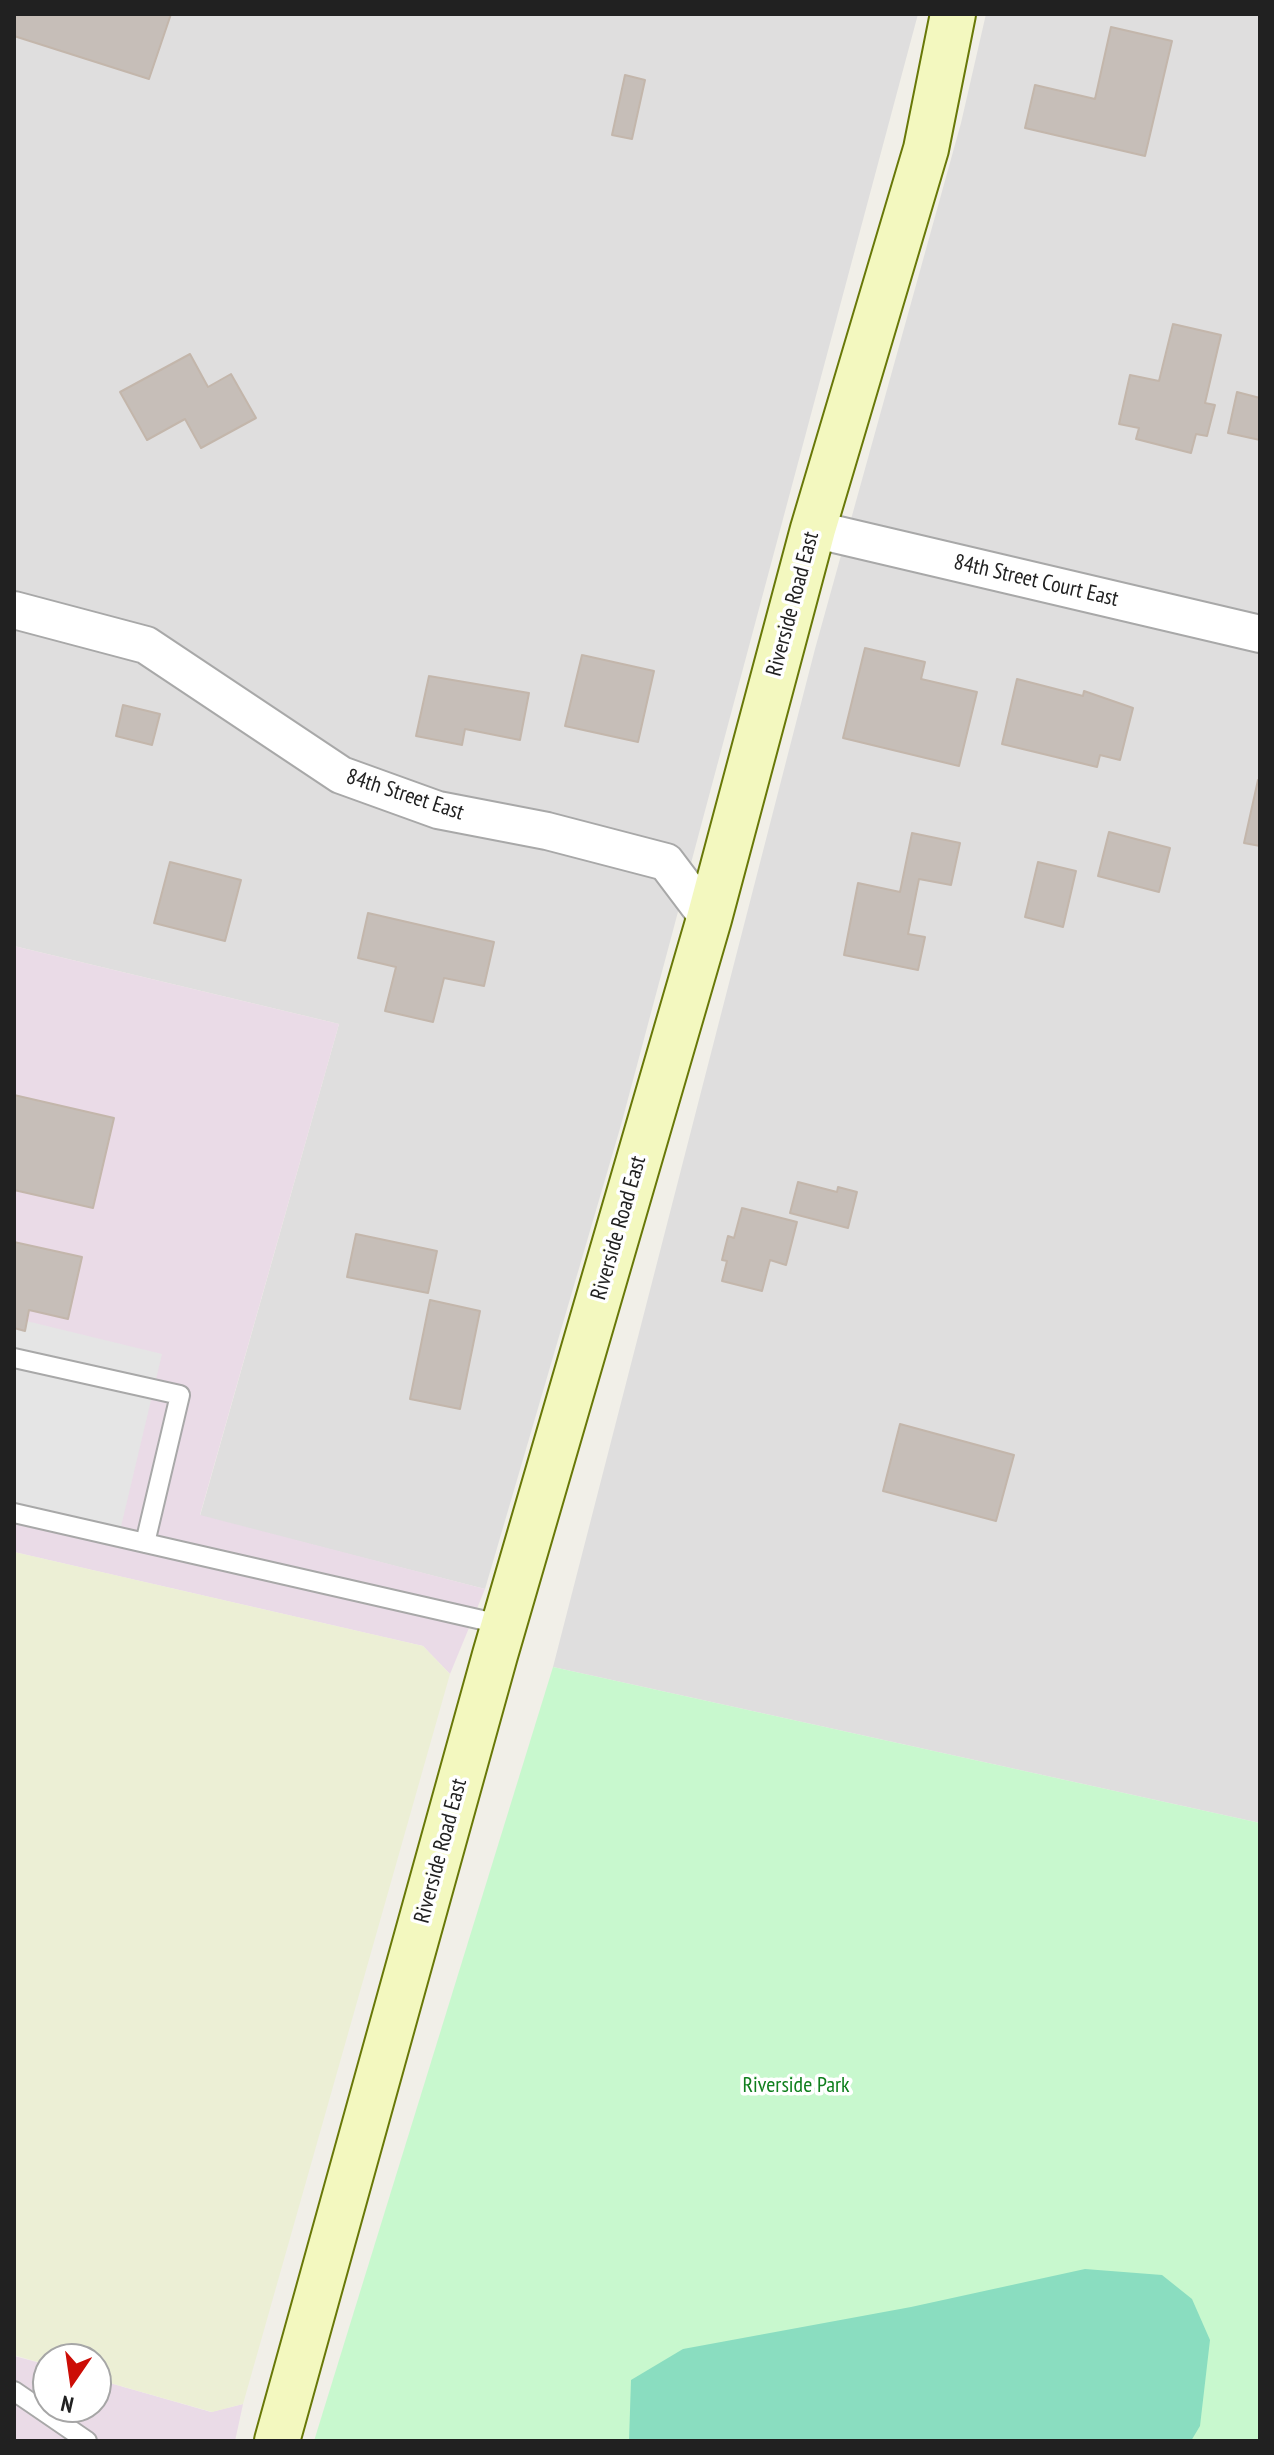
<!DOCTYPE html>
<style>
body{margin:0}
#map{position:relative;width:1274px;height:2455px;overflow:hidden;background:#f1efe8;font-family:"PT Sans Narrow",sans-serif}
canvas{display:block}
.frame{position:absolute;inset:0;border:16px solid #212121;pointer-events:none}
.north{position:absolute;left:32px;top:2343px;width:80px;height:80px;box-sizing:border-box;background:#fff;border:2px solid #a6a6a6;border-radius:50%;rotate:193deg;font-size:22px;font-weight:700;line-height:32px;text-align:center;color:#212121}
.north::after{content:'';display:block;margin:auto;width:28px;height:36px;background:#cc0d06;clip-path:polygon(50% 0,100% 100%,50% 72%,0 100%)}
</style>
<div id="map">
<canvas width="1274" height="2455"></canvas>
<div class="frame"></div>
<div class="north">N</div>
</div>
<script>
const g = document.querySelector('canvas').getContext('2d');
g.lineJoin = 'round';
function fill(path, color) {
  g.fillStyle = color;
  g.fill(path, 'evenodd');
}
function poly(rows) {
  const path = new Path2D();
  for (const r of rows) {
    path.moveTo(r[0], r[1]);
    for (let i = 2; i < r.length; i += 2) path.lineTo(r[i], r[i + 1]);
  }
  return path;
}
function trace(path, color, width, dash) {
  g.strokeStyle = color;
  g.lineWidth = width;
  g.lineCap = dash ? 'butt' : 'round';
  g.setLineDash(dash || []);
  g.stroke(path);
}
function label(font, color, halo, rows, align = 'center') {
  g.font = font + ' "PT Sans Narrow",sans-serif';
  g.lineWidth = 7;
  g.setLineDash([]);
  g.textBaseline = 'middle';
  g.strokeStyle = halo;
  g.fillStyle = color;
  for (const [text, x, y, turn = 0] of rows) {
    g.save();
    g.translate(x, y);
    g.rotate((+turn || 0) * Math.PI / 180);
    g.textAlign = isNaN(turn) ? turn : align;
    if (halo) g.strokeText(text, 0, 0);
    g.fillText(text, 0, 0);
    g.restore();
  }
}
fill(poly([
 [14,14,918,14,621,1125,485,1589,200,1516,339,1024,14,946],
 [986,14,1260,14,1260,1823,553,1667,815,649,961,123]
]), '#dfdede');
fill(poly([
 [14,946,339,1024,200,1515,485,1589,450,1674,423,1646,14,1552],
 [14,2356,48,2365,48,2407,96,2407,96,2379,211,2412,243,2404,235,2441,14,2441]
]), '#eadbe7');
fill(poly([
 [14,1552,423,1646,450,1674,243,2404,212,2412,96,2379,96,2359,48,2359,48,2365,14,2355]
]), '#ecefd5');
fill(poly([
 [553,1667,1260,1823,1260,2441,314,2441]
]), '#c8f8ce');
fill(poly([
 [1085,2269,1162,2275,1192,2299,1210,2340,1200,2426,1191,2441,629,2441,631,2380,683,2349,911,2307]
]), '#8addc0');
fill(poly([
 [14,1318,162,1354,119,1535,14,1510]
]), '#e5e5e5');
const building = poly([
 [14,14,171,14,149,79,14,36,14,14],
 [1111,27,1172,41,1145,156,1025,128,1035,85,1095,99,1111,27],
 [625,75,645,80,632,139,612,135,625,75],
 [1173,324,1221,335,1205,403,1215,405,1207,436,1196,434,1191,453,1136,439,1139,428,1119,424,1130,375,1159,381,1173,324],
 [190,354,208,387,231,374,256,418,201,448,185,419,147,440,120,392,190,354],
 [1237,392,1260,398,1260,440,1228,433,1237,392],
 [865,648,925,662,921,679,977,692,959,766,843,738,865,648],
 [582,655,654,671,638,742,565,726,582,655],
 [429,676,529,693,520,740,465,729,462,745,416,736,429,676],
 [1017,679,1083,696,1084,691,1133,708,1120,760,1100,755,1097,767,1002,744,1017,679],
 [123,705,160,714,152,745,116,736,123,705],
 [1258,780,1260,780,1260,846,1244,843,1258,780],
 [1109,832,1170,848,1159,892,1098,876,1109,832],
 [912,833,960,843,951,885,919,879,908,934,925,937,918,970,844,955,858,883,900,892,912,833],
 [170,862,241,880,225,941,154,923,170,862],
 [1038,862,1076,871,1063,927,1025,917,1038,862],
 [368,913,494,942,484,986,444,978,433,1022,385,1011,396,967,358,958,368,913],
 [14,1095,114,1118,93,1208,14,1190,14,1095],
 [798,1182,837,1192,838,1187,857,1192,848,1228,790,1213,798,1182],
 [742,1208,797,1222,786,1265,770,1260,762,1291,722,1281,727,1261,722,1260,728,1236,734,1238,742,1208],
 [356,1234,437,1251,428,1293,347,1277,356,1234],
 [14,1242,82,1257,68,1319,29,1310,25,1331,14,1328,14,1242],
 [430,1300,480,1311,460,1409,410,1399,430,1300],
 [900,1424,1014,1455,996,1521,883,1491,900,1424]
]);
fill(building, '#c6beb8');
trace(building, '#c3b6ab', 2);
const lane = poly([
 [14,1358,180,1395,145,1543],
 [14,1513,504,1625],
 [14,2391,87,2441]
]);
const street = poly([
 [813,529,1260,634],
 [14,610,146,645,341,775,438,810,547,831,666,862,709,919]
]);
const secondary = poly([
 [277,2441,495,1655,709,919,813,529,926,149,953,14]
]);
trace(lane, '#a8a8a8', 22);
trace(street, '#a8a8a8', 40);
trace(secondary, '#687808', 48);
trace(lane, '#fff', 18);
trace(street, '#fff', 36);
trace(secondary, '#f3f8bf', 44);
label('22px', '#212121', '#fff', [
 ["84th Street Court East",1036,581,13],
 ["Riverside Road East",793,604,-75],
 ["84th Street East",405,795,18],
 ["Riverside Road East",619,1228,-74],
 ["Riverside Road East",441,1851,-75]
]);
label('22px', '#0f7f1d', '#fff', [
 ["Riverside Park",796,2086]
]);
</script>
